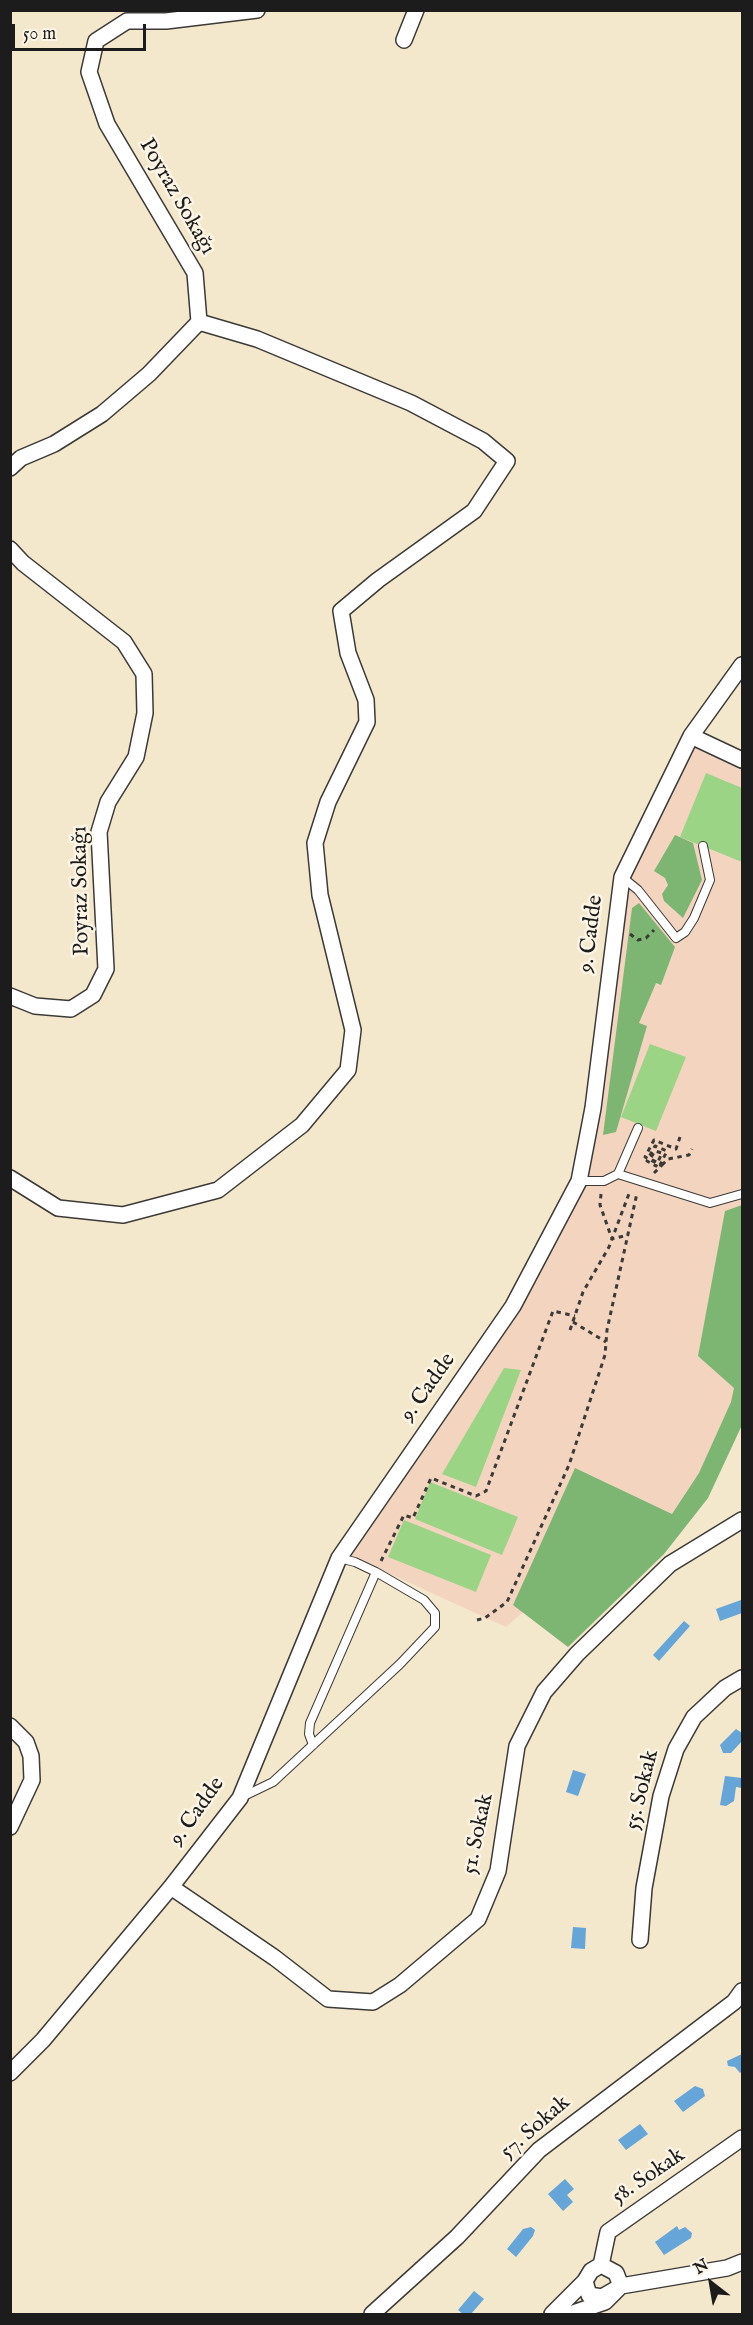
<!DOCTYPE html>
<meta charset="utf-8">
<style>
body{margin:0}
#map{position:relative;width:753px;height:2325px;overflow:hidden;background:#f3e7cc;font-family:"IM FELL English",serif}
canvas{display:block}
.frame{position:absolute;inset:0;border:12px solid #1c1c1c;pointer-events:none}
.north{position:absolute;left:681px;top:2253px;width:60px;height:60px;-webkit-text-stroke:4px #fcf5e5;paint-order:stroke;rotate:329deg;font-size:16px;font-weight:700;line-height:24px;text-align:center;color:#1c1c1c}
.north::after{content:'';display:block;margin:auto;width:21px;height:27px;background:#1c1c1c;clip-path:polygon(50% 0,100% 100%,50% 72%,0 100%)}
.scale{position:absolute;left:12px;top:24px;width:134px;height:27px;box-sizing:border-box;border:3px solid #1c1c1c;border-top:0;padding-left:8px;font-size:18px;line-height:21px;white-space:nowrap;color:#1c1c1c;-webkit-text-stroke:4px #fcf5e5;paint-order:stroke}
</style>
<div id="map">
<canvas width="753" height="2325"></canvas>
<div class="frame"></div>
<div class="north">N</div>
<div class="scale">50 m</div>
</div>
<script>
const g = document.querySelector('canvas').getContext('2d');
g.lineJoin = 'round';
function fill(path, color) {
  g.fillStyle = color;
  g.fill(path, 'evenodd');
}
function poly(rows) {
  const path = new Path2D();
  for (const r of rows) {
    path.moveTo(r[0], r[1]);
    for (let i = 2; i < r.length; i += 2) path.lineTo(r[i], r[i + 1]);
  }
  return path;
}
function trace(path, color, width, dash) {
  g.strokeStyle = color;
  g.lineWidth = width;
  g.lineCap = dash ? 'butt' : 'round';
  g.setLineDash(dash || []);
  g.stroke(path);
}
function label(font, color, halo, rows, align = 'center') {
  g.font = font + ' "IM FELL English",serif';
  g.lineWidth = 5;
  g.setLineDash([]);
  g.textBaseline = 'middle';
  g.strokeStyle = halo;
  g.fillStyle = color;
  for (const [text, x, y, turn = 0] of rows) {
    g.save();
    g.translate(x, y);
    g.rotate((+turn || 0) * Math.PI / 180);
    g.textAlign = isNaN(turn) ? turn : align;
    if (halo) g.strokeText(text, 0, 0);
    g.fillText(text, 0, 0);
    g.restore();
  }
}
fill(poly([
 [695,747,742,770,742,1425,708,1498,664,1554,568,1647,523,1612,506,1627,351,1556,520,1311,590,1171,628,879]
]), '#f3d4bf');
fill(poly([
 [706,773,742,788,742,862,680,837],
 [650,1044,686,1057,656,1131,621,1117],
 [504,1368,521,1370,476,1487,442,1474],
 [430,1482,518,1517,502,1555,415,1519],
 [404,1520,491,1555,476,1592,388,1557]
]), '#9cd486');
fill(poly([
 [675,835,693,843,702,880,683,918,664,901,662,894,668,885,665,878,654,871],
 [639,903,675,947,661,985,656,983,639,1023,647,1026,616,1132,603,1135,632,908],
 [742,1205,742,1425,708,1498,664,1554,568,1647,513,1605,575,1468,672,1514,699,1473,731,1402,734,1388,698,1356,725,1211]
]), '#7db673');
fill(poly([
 [741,1600,742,1613,720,1621,716,1609],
 [684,1621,690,1626,659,1661,653,1655],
 [736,1729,742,1733,742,1741,731,1753,723,1753,720,1745],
 [573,1770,586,1774,578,1796,566,1792],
 [725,1776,742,1778,742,1788,736,1787,734,1801,726,1806,720,1805],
 [573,1927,586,1928,585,1949,571,1948],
 [742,2054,742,2071,740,2073,735,2067,728,2066,727,2061],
 [695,2086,703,2089,705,2096,683,2112,674,2101],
 [640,2124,648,2134,626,2150,618,2140],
 [565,2179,574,2189,567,2195,573,2202,563,2211,548,2194],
 [677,2226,679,2230,685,2227,692,2233,691,2238,664,2255,655,2242],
 [531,2227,535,2230,533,2236,516,2257,507,2249,523,2229],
 [474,2291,484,2299,471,2314,463,2314,458,2310]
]), '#65a5d8');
const service = poly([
 [622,877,638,890,676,938,685,932,694,918,710,880,703,846],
 [618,1174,710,1203,742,1194],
 [579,1181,604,1181,618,1174,638,1128],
 [313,1745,309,1734,310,1723,376,1572],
 [242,1797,273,1782,400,1664,435,1627,435,1613,424,1600,376,1572,355,1562,339,1558]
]);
const minor = poly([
 [404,40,416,10],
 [10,468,21,458,54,444,102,414,149,374,199,322,195,273,107,124,89,72,96,41,127,21,166,21,257,10],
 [10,549,23,563,124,642,144,674,145,713,136,757,108,802,99,832,106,969,93,995,71,1009,35,1006,10,996],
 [691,736,742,760],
 [10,1178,58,1208,123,1215,218,1190,302,1125,348,1070,353,1030,320,895,315,843,328,802,367,722,366,700,348,653,341,611,378,580,474,511,507,461,483,441,411,403,257,339,199,322],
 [10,1726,26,1742,31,1756,32,1780,10,1827],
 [171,1887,275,1958,328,1999,373,2002,400,1985,478,1919,498,1871,517,1746,544,1692,577,1654,670,1564,742,1520],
 [640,1940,644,1888,661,1796,676,1749,694,1717,725,1688,742,1678],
 [10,2073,43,2040,171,1887,240,1798,339,1558,513,1306,579,1181,593,1108,622,877,691,736,742,665],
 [601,2265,608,2232,742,2138],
 [601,2265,616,2273,621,2286,602,2297,589,2295,585,2281,591,2271,601,2265],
 [372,2314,457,2237,539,2150,734,2002,742,1991],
 [552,2314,585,2281],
 [570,2314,605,2302,621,2286,727,2268,742,2262]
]);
trace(service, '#3c3a36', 10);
trace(minor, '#3c3a36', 18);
trace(poly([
 [630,934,638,940,646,938,654,930],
 [662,1165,668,1159,689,1155,692,1149],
 [654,1173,662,1165,659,1163,650,1159,655,1151,662,1153,656,1166,647,1161,655,1146,667,1151,660,1165,645,1157,654,1140,676,1149,680,1137],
 [601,1194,600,1205,612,1239,628,1235],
 [573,1322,606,1342],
 [570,1330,583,1292,609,1247,630,1191],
 [381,1561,404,1515,413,1518,431,1478,476,1496,486,1491,553,1311,575,1316],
 [477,1620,485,1618,507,1602,569,1465,605,1355,607,1330,637,1193]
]), '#3c3a36', 3, [4.5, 4.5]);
trace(service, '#fff', 8);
trace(minor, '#fff', 15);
label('22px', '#1c1c1c', '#fcf5e5', [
 ["Poyraz Sokağı",176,197,60],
 ["Poyraz Sokağı",82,891,-91],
 ["9. Cadde",592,934,-83],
 ["9. Cadde",429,1388,-55],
 ["55. Sokak",643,1790,-76],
 ["9. Cadde",198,1812,-55],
 ["51. Sokak",479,1834,-78],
 ["57. Sokak",536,2128,-41],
 ["58. Sokak",649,2177,-34]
]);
</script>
